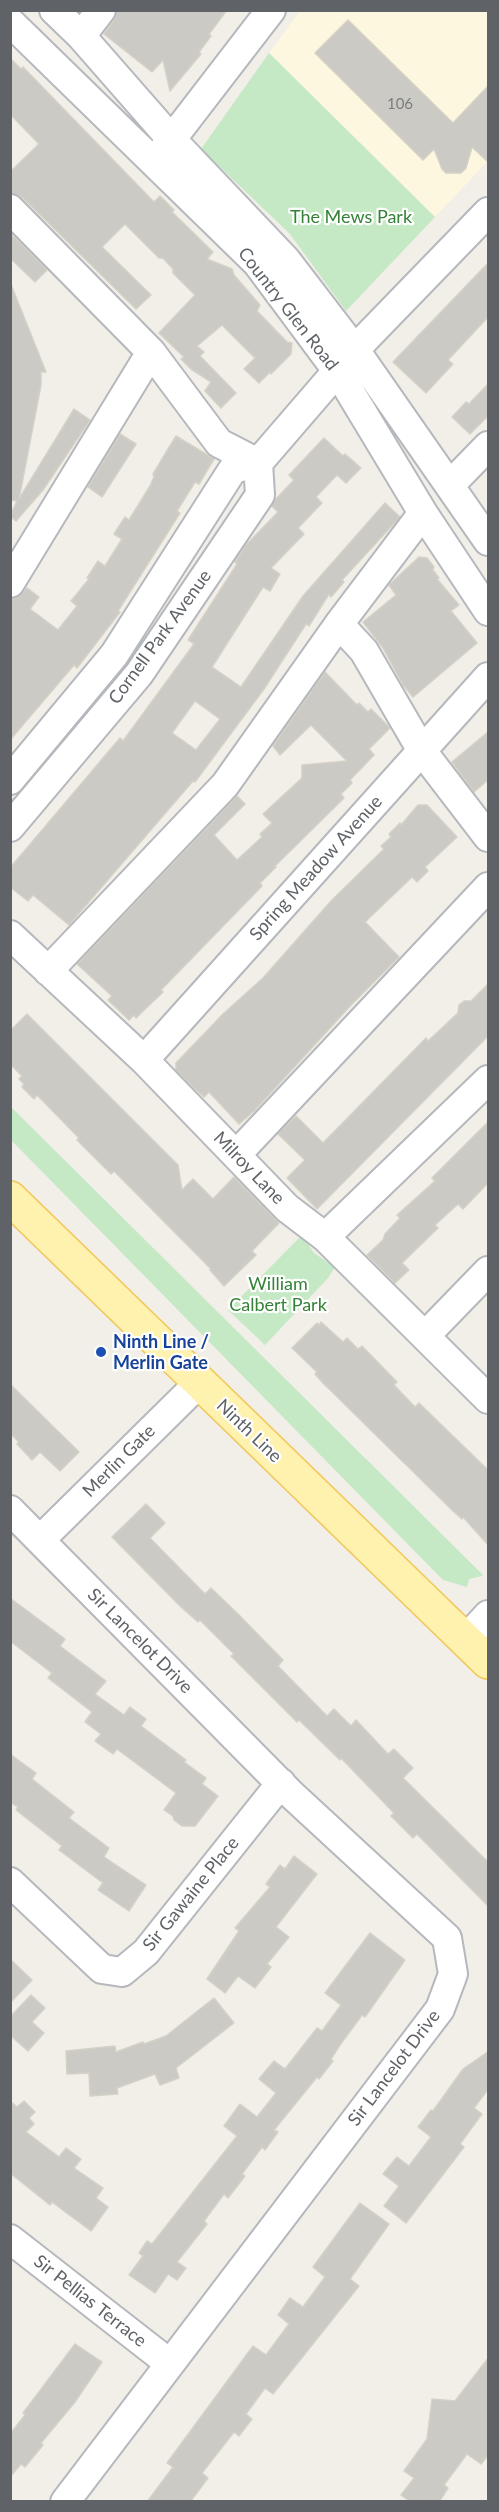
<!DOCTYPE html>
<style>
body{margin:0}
#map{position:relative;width:499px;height:2512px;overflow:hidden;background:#f1efe8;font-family:Lato,sans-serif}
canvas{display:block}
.frame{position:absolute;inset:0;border:12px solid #5f6368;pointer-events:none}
</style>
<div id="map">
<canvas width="499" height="2512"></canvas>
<div class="frame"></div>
</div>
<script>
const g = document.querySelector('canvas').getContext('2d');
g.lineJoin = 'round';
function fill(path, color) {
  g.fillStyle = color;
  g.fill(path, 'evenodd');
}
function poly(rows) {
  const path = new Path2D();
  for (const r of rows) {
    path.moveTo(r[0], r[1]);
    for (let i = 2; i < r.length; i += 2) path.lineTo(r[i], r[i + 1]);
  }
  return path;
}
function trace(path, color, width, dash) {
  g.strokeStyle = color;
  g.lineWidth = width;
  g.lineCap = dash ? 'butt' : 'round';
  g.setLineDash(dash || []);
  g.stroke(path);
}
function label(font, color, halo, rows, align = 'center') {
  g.font = font + ' Lato,sans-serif';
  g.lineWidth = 4.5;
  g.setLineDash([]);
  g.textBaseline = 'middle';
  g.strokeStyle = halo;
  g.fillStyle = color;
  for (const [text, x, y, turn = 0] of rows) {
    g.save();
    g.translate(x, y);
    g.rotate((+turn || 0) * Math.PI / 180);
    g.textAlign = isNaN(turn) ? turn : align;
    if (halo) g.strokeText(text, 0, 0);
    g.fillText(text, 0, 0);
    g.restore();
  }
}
fill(poly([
 [300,11,488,11,488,161,435,217,269,53]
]), '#fef7e0');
fill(poly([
 [269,53,435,217,346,311,290,234,201,149],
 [11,1107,483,1575,482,1576,469,1579,467,1587,443,1580,11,1140],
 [302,1235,314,1253,335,1267,328,1278,265,1345,228,1310]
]), '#c5e8c5');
const building = poly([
 [117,10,227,10,209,34,211,36,199,52,201,54,170,91,163,60,152,72,104,34,114,20,117,10],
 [348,20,453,123,489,85,489,163,472,147,466,168,461,173,446,173,442,169,434,149,423,160,315,53,348,20],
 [10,58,21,69,23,67,154,202,160,196,174,210,172,212,213,252,207,259,232,269,234,275,260,305,257,311,287,342,292,343,291,354,271,374,270,372,259,383,244,369,255,358,222,325,197,346,204,352,200,356,236,393,221,408,205,391,211,382,191,369,181,359,184,357,159,333,195,295,173,273,173,269,163,258,159,258,125,224,102,247,151,295,136,309,22,197,10,193,10,172,39,144,10,114,10,58],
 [10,233,47,270,35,282,10,258,10,233],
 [489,262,489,316,448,360,453,364,426,393,393,362,489,262],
 [10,282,46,372,41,372,41,385,19,499,74,409,90,420,43,490,16,521,10,516,17,501,10,500,10,282],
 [489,383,489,415,470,434,452,417,466,402,469,404,489,383],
 [120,434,136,444,102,497,88,487,120,434],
 [176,436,214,459,199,484,195,482,177,511,180,513,118,611,120,612,77,668,74,665,10,740,10,600,18,597,27,588,39,597,30,609,58,630,77,606,71,601,89,579,87,578,98,561,105,566,122,539,114,534,125,517,129,520,150,486,154,477,153,474,176,436],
 [324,438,343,456,345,454,361,468,346,483,337,475,316,497,322,503,298,528,304,534,271,568,280,574,270,591,263,587,212,667,241,687,303,596,385,503,400,517,342,580,344,582,331,597,329,594,309,626,306,624,264,689,195,782,193,781,69,925,33,895,28,901,10,887,10,868,120,738,123,741,194,644,188,640,237,564,235,562,246,545,278,512,272,506,275,500,294,480,289,475,324,438],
 [195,701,220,719,196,750,172,733,195,701],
 [419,557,427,558,434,567,433,570,439,578,437,579,459,605,451,611,477,643,413,697,403,685,383,648,363,622,396,595,389,585,419,557],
 [325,672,357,705,359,703,368,712,371,709,390,728,369,749,374,755,350,780,352,783,341,794,344,798,275,866,276,867,260,883,262,886,161,990,163,992,136,1018,134,1015,129,1020,108,1000,112,996,77,964,237,796,245,804,214,835,237,860,262,837,260,834,272,823,263,814,302,778,302,765,347,761,311,725,280,755,273,746,325,672],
 [489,731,489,779,474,792,452,762,489,731],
 [418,805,427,805,457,837,425,867,428,871,417,882,412,877,365,922,399,957,353,1003,254,1111,239,1124,209,1092,204,1097,192,1086,176,1070,176,1063,223,1014,263,978,331,901,384,849,381,846,391,837,389,834,400,823,401,825,418,805],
 [489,983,489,1035,317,1209,287,1178,305,1160,278,1134,296,1116,323,1143,426,1038,428,1041,458,1013,459,1005,464,1001,471,1001,489,983],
 [27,1014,178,1165,182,1190,193,1179,213,1199,234,1177,279,1223,252,1251,256,1255,224,1286,210,1270,211,1269,114,1171,111,1174,77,1140,79,1138,37,1095,34,1099,22,1087,24,1084,19,1079,22,1076,10,1064,10,1031,27,1014],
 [489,1121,489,1182,463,1209,458,1204,435,1225,438,1228,402,1263,409,1270,395,1283,367,1255,383,1240,385,1234,400,1218,397,1215,435,1181,432,1178,489,1121],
 [321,1322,343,1342,347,1338,358,1349,362,1346,397,1382,394,1385,415,1407,419,1403,489,1471,489,1546,463,1517,462,1519,453,1511,323,1383,315,1374,317,1372,292,1348,317,1323,319,1325,321,1322],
 [10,1384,79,1452,60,1471,40,1452,32,1460,17,1444,19,1442,10,1433,10,1384],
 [146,1504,165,1523,150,1538,205,1594,211,1588,239,1615,283,1660,278,1666,327,1716,334,1709,351,1726,356,1720,388,1754,394,1749,413,1768,403,1778,489,1863,489,1907,417,1834,413,1838,391,1816,394,1813,341,1758,340,1760,299,1720,297,1722,231,1656,234,1654,200,1620,198,1622,180,1606,112,1537,146,1504],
 [10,1598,65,1639,60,1646,106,1681,95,1694,124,1715,130,1707,146,1719,141,1726,186,1760,184,1762,206,1778,202,1784,218,1796,195,1826,182,1826,174,1820,173,1816,164,1810,176,1793,117,1749,113,1754,95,1741,101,1734,85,1722,92,1712,48,1678,52,1673,10,1641,10,1598],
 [10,1754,36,1773,32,1779,74,1812,69,1818,109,1848,104,1857,146,1885,129,1911,98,1890,103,1883,59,1850,62,1846,16,1810,18,1807,10,1802,10,1754],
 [294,1856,317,1874,276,1927,289,1937,267,1964,271,1967,255,1988,238,1976,225,1993,207,1979,239,1931,235,1928,270,1887,266,1884,280,1865,285,1869,294,1856],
 [370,1933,405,1960,365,2017,362,2015,340,2045,331,2059,333,2061,319,2079,317,2077,274,2130,278,2132,265,2150,262,2147,242,2174,245,2176,228,2198,224,2194,204,2221,207,2224,177,2262,186,2268,177,2280,168,2274,155,2293,129,2275,143,2256,139,2253,147,2241,152,2244,237,2136,224,2126,240,2104,257,2117,276,2093,259,2079,274,2061,285,2069,317,2028,322,2031,341,2005,325,1993,370,1933],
 [10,1959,32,1980,10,2003,10,1959],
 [31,1995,45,2008,32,2022,44,2033,28,2051,10,2035,10,2017,31,1995],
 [214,1998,234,2023,176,2068,179,2078,160,2085,155,2074,117,2088,118,2094,90,2096,89,2073,67,2074,66,2051,115,2046,116,2052,143,2042,144,2044,166,2036,214,1998],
 [489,2051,489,2088,474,2108,482,2114,460,2144,464,2147,406,2223,384,2206,399,2186,383,2174,397,2157,409,2166,431,2137,418,2127,431,2110,433,2111,463,2069,489,2051],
 [10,2101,17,2107,24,2101,35,2112,29,2118,34,2124,26,2132,59,2157,66,2148,81,2159,74,2168,103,2188,96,2198,108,2207,91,2231,52,2202,50,2205,10,2173,10,2101],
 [360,2203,389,2224,350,2279,359,2286,273,2394,265,2388,246,2414,252,2419,239,2436,234,2432,202,2473,208,2478,190,2502,147,2502,173,2467,167,2463,253,2346,266,2355,289,2324,278,2315,290,2298,303,2307,325,2277,313,2267,360,2203],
 [75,2344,102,2362,75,2402,41,2443,43,2445,25,2467,21,2464,10,2477,10,2434,25,2415,23,2413,75,2344],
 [489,2357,489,2454,481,2464,467,2454,444,2485,448,2488,439,2502,411,2502,401,2495,414,2478,404,2471,427,2439,432,2399,455,2401,489,2357]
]);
fill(building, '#cccac5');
trace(building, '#d6d1c6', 1.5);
const minor = poly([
 [54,10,81,36,172,140,286,260,355,350,488,541],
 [10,22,257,263,338,372,423,513,488,611],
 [81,36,101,10],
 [161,153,271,10],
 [10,209,151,352,219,443,258,463],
 [451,484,488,446],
 [10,583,151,352],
 [339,624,364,651,422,751,488,837],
 [10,780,114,655,233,469,258,463,364,340,488,212],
 [10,827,139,674,260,495,258,463],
 [10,935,144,1060,287,1208,325,1237,488,1399],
 [48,971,225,785,339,624,423,513],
 [144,1060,488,677],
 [237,1154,488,887],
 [325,1237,488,1080],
 [425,1336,488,1271],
 [10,1510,292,1795,447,1938,453,1974,440,2009,65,2502],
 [40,1540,199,1383],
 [465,1640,488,1615],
 [10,1882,102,1969,122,1972,146,1952,281,1783],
 [10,2239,169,2363]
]);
const major = poly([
 [10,1198,488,1662]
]);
trace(minor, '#b5b8bc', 32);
trace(major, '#f2c960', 36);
trace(minor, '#fff', 28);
trace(major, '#fff2af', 33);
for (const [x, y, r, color] of [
 [101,1352,6,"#1a4fb4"]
]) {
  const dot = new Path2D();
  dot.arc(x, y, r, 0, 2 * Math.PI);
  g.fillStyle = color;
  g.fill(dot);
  trace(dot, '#fff', 2);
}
label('15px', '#7a7d7f', null, [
 ["106",400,104]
]);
label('18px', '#348238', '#fff', [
 ["The Mews Park",351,217],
 ["William",278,1284],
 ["Calbert Park",278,1305]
]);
label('18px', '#5f6368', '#fff', [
 ["Country Glen Road",288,309,52],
 ["Cornell Park Avenue",160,637,-54],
 ["Spring Meadow Avenue",316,868,-48],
 ["Milroy Lane",249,1168,46],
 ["Ninth Line",249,1431,44],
 ["Merlin Gate",119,1461,-45],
 ["Sir Lancelot Drive",140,1641,45],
 ["Sir Gawaine Place",191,1894,-51],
 ["Sir Lancelot Drive",394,2068,-53],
 ["Sir Pellias Terrace",90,2301,38]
]);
label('bold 18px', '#164399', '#fff', [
 ["Ninth Line /",113,1342],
 ["Merlin Gate",113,1363]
], 'left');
</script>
